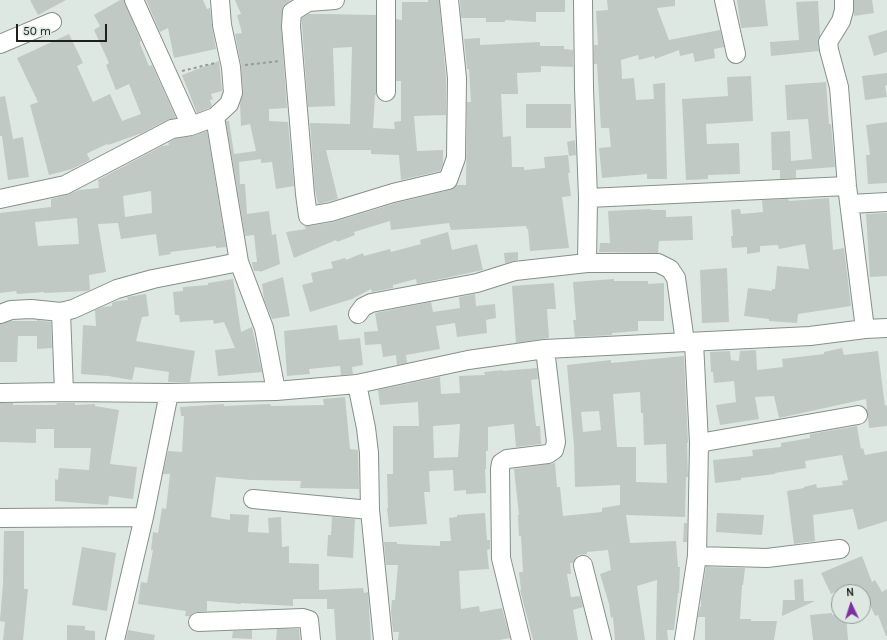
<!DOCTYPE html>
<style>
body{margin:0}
#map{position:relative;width:887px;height:640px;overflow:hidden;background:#dee8e3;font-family:Karla,sans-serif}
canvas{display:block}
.north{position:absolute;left:831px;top:584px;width:40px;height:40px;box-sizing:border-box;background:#dee8e3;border:1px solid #919894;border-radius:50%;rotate:356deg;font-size:11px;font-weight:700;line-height:16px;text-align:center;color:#1d201e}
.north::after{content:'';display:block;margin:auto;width:14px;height:18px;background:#7e2f9f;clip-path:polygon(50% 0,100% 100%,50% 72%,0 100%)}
.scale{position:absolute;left:16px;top:24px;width:91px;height:18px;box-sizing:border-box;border:2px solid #1d201e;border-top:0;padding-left:5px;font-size:12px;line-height:14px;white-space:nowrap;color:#1d201e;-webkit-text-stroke:3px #dee8e3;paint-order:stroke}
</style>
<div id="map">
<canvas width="887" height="640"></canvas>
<div class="north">N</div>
<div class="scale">50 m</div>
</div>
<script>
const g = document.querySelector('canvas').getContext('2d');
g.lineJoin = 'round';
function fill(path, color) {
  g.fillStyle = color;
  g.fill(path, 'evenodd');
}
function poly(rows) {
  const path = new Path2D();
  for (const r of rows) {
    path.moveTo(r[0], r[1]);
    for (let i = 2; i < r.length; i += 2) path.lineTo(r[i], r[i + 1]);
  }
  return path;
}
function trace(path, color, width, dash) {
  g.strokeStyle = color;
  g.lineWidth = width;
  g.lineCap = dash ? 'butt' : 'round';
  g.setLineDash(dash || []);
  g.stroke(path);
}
fill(poly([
 [30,0,66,0,38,15],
 [120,0,124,0,141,41,140,42,140,44,149,66,152,65,176,118,167,120,142,133,108,145,107,144,90,152,87,154,90,160,72,169,49,175,30,105,38,102,17,58,69,34,83,63,77,66,93,102,110,94,122,121,141,114,129,84,116,90,106,65,109,63,94,30,100,26,94,15],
 [146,0,203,0,207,9,210,8,212,27,216,49,174,58,168,28,160,32],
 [235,0,291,0,283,7,281,25,287,108,269,109,269,121,288,122,294,186,276,189,272,162,261,163,261,159,239,162,240,184,245,184,247,214,269,211,272,235,276,234,280,264,260,272,260,271,254,271,253,268,252,262,257,262,254,235,245,236,226,121,229,121,234,154,256,151,250,124,241,126,240,104,243,92,241,65,235,34,242,33,237,15,241,14],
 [428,0,439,0,446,78,446,115,414,116,417,151,443,150,443,163,440,171,401,180,399,155,371,154,371,150,326,150,338,199,318,204,315,189,310,123,350,124,352,47,333,48,335,106,308,107,302,26,302,18,308,14,322,14,376,15,376,95,375,95,373,128,395,129,394,122,401,121,401,81,396,81,396,19,402,20,402,2,428,2],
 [460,0,565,0,565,12,536,12,536,22,505,20,505,22,486,22,486,18,461,18],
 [607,0,675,0,675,6,657,8,669,40,720,30,724,47,714,49,715,58,695,62,693,53,680,56,679,50,655,59,654,56,639,60,638,55,621,60,622,79,634,78,636,100,654,99,653,84,665,83,667,179,647,179,647,174,602,178,599,148,611,147,609,128,601,128,597,64,594,64,594,45,598,45,596,11,608,10],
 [737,0,765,0,768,26,741,28],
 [854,0,872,0,874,13,854,16],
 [818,1,820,36,818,43,819,51,771,56,770,42,799,40,796,2],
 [887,30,887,52,874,56,868,36],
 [480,38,480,45,540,42,540,46,564,46,564,49,573,50,573,67,541,66,541,72,517,73,518,94,501,94,503,137,511,136,512,167,524,167,524,170,545,168,544,157,568,155,570,173,568,173,571,196,562,197,569,248,530,251,528,229,527,229,526,226,451,230,449,223,391,230,390,221,354,232,355,235,337,242,336,240,294,258,286,232,306,229,304,226,310,226,334,222,396,203,450,190,457,185,466,185,467,102,471,102,469,69,467,69,464,39],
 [219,61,222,91,211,94,213,99,210,100,212,106,209,108,197,113,182,75],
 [887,73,887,85,885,86,887,97,865,100,862,76],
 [751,76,753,121,706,124,707,144,739,143,740,174,708,175,708,179,686,180,682,99,728,96,727,77],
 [826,82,829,124,831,124,835,167,796,170,796,178,780,179,780,170,772,170,771,132,790,131,791,161,812,159,808,119,787,120,785,85],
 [5,96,13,139,23,137,29,177,8,180,2,136,0,136,0,97],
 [526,104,571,104,571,128,526,128],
 [887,122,887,183,868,184,866,155,870,155,866,125],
 [207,131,226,247,216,248,216,246,194,249,170,252,171,254,159,256,156,234,121,239,118,223,98,224,106,272,89,275,90,290,86,291,44,293,44,292,17,294,16,291,0,293,0,213,51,207,51,199,67,195,79,190,99,188,98,180,162,146,169,145,168,143,175,139,193,136],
 [151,191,152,213,125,217,123,196],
 [77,218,79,244,38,246,35,222],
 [575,140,576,155,569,156,567,142],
 [829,198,833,250,844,248,851,306,798,314,797,323,769,321,769,319,744,316,748,288,772,291,772,289,775,289,777,266,809,269,805,244,779,249,778,245,760,246,760,252,747,254,747,247,732,248,731,236,733,236,731,210,740,209,741,214,763,212,762,200,788,199,789,201],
 [651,209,651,210,666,210,666,217,692,216,693,240,659,241,658,253,599,252,600,243,610,243,608,211],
 [887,213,887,276,870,277,866,214],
 [448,232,452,250,477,244,483,270,417,284,416,279,393,285,393,288,372,292,371,289,352,299,310,312,302,285,313,282,311,273,333,268,331,262,345,258,346,260,363,253,364,256,390,249,391,252,421,244,420,240],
 [518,252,518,260,505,263,504,253],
 [727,268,729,322,702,323,700,270],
 [283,277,290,316,272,319,264,299,262,284],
 [233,279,241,332,252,327,262,372,218,376,215,350,235,348,224,322,214,324,213,320,180,322,179,315,175,315,173,292,183,291,183,287,208,285,208,283],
 [614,279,614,281,648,281,648,284,664,283,664,321,638,321,638,331,612,333,612,335,575,337,573,320,576,320,573,282],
 [554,283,556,309,547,309,549,338,516,343,512,286],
 [146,294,149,316,142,317,136,341,195,351,190,382,168,382,169,372,135,367,132,380,108,376,81,374,83,325,96,326,95,310,103,307,112,306,112,303,117,301,128,300,127,297],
 [475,294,476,306,495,304,496,318,486,320,487,333,457,337,455,323,436,326,440,349,406,355,407,363,397,365,396,355,383,357,381,344,365,345,364,332,378,331,375,313,431,302,433,312,460,308,459,297],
 [37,320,51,322,52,348,37,349,37,336,18,336,17,362,0,362,0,324,10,321,37,321],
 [337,325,339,340,360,338,363,365,352,367,353,374,341,375,340,366,309,369,310,374,287,376,284,331],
 [842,348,844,355,878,351,885,406,887,405,887,426,869,428,866,399,779,418,774,396,755,397,759,419,720,425,716,405,736,402,734,381,714,383,713,372,711,372,710,352,730,351,731,360,739,361,740,351,756,350,757,370,783,367,782,359,824,354,824,352],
 [684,356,688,443,687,443,688,477,686,477,685,517,626,515,630,543,676,541,678,567,680,567,679,593,678,593,674,630,667,630,668,640,656,640,657,580,637,586,645,640,615,640,613,617,611,618,609,604,600,574,611,570,608,550,587,552,587,554,578,555,573,563,570,563,571,574,567,574,571,597,580,596,583,607,573,610,578,640,533,640,520,590,521,590,519,572,523,572,521,536,519,536,518,515,519,515,514,469,555,463,557,487,560,487,563,516,602,512,602,508,620,505,620,485,575,487,574,446,567,365,611,360,611,363],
 [640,392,641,413,643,413,644,445,666,444,667,483,636,482,636,447,617,447,613,394],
 [599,411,601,430,583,432,581,412],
 [537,368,538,379,531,380,536,426,540,426,541,444,516,447,514,424,488,427,488,451,486,451,486,469,485,469,486,493,466,494,466,490,454,491,453,470,429,471,430,492,424,492,427,524,389,527,387,508,388,508,387,474,393,474,393,426,419,426,418,402,380,405,378,390,440,377,441,394,460,393,459,376,485,375,484,372,503,370,503,371],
 [460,424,458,457,434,458,433,426],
 [345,397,350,449,358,450,359,489,300,488,301,481,251,480,216,477,211,517,230,520,230,514,249,515,248,532,269,533,268,518,281,517,282,547,289,546,289,563,319,564,319,590,363,588,364,593,368,592,371,640,336,640,334,609,327,609,327,599,293,599,293,606,241,603,241,604,207,601,207,611,197,612,193,613,190,616,185,616,186,611,138,604,141,582,147,583,153,550,151,550,153,532,158,533,162,508,166,509,170,474,163,474,168,451,182,452,184,416,181,416,180,407,224,404,224,406,270,404,271,406,324,405,323,399],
 [0,403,13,403,13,405,56,405,57,403,75,403,75,405,95,404,95,406,119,410,110,464,137,467,133,499,109,496,108,505,55,501,55,479,58,480,59,468,89,470,91,448,54,448,54,429,36,429,36,443,0,442],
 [857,426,861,449,863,448,865,455,887,451,887,521,858,530,853,509,813,515,815,541,794,544,787,491,804,488,804,487,816,484,817,488,843,485,842,481,848,480,842,455,805,461,806,468,775,473,775,474,741,478,741,480,715,483,713,460,753,456,752,450,781,447,781,443,810,438,810,434],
 [485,513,487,540,490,540,490,549,487,550,489,569,459,571,461,609,479,606,480,612,502,608,510,638,499,640,398,640,399,632,393,632,391,611,392,600,395,600,398,565,386,565,384,542,397,542,397,544,440,546,440,541,451,541,449,518,457,517,457,515],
 [717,513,764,515,762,535,716,532],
 [332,517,355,519,353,558,327,556,328,535,331,535],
 [684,523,687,523,687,542,683,542],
 [4,531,24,531,24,589,28,589,23,640,3,640,5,622,0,621,0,620,3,584],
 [82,547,116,553,107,611,72,605],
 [862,556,872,582,875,580,882,592,887,589,887,636,886,636,878,615,875,616,866,596,863,598,863,592,835,592,831,594,821,573],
 [706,567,745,568,743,585,742,585,740,619,751,619,751,621,777,621,774,640,705,640,705,617,698,617,700,607,701,607,701,598],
 [803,579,804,601,815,601,782,616,783,600,795,600,794,580],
 [832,613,832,615,839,614,839,616,846,616,848,640,813,640,810,615],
 [67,625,85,626,85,630,95,631,95,640,67,640],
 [277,629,299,629,300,640,276,640],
 [128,630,155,635,154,640,126,640],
 [252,630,252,639,232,638,233,631]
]), '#c0c9c4');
const minor = poly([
 [134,0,191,126],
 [335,0,308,2,292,12,291,26,305,194,308,216,331,212,393,193,448,180,456,158,457,78,449,0],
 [583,0,584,88,588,198,587,263],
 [724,0,736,54],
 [844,0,844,10,841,21,828,42,829,50,839,87,847,186,865,329],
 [0,44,52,22],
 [386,92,386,0],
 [215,117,239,262,264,328,276,391],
 [588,198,847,186],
 [0,199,65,185,172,129,191,126,215,117,229,104,233,93,231,67,222,25,220,0],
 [850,204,887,202],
 [61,312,64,392],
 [0,314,11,310,31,309,61,312,73,309,117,289,153,279,239,262],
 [358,314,363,307,371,303,477,283,515,271,587,263,658,263,670,269,676,278,685,342],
 [357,384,366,428,369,453,370,510,383,640],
 [0,393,64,392,169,393,276,391,357,384,468,360,545,349,810,336,865,329,887,328],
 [699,443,858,415],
 [253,499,370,510],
 [0,518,144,517],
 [697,556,767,558,840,549],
 [583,565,602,640],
 [198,622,303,618,309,620,311,640],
 [115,640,144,517,169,393],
 [521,640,501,558,500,469,501,463,507,459,548,454,554,450,556,442,545,349],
 [684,640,697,556,699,443,694,342]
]);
trace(minor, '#87908b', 20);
trace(poly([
 [245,65,280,61],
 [182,71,215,63]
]), '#959c98', 2, [3, 3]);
trace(minor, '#fff', 18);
</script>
